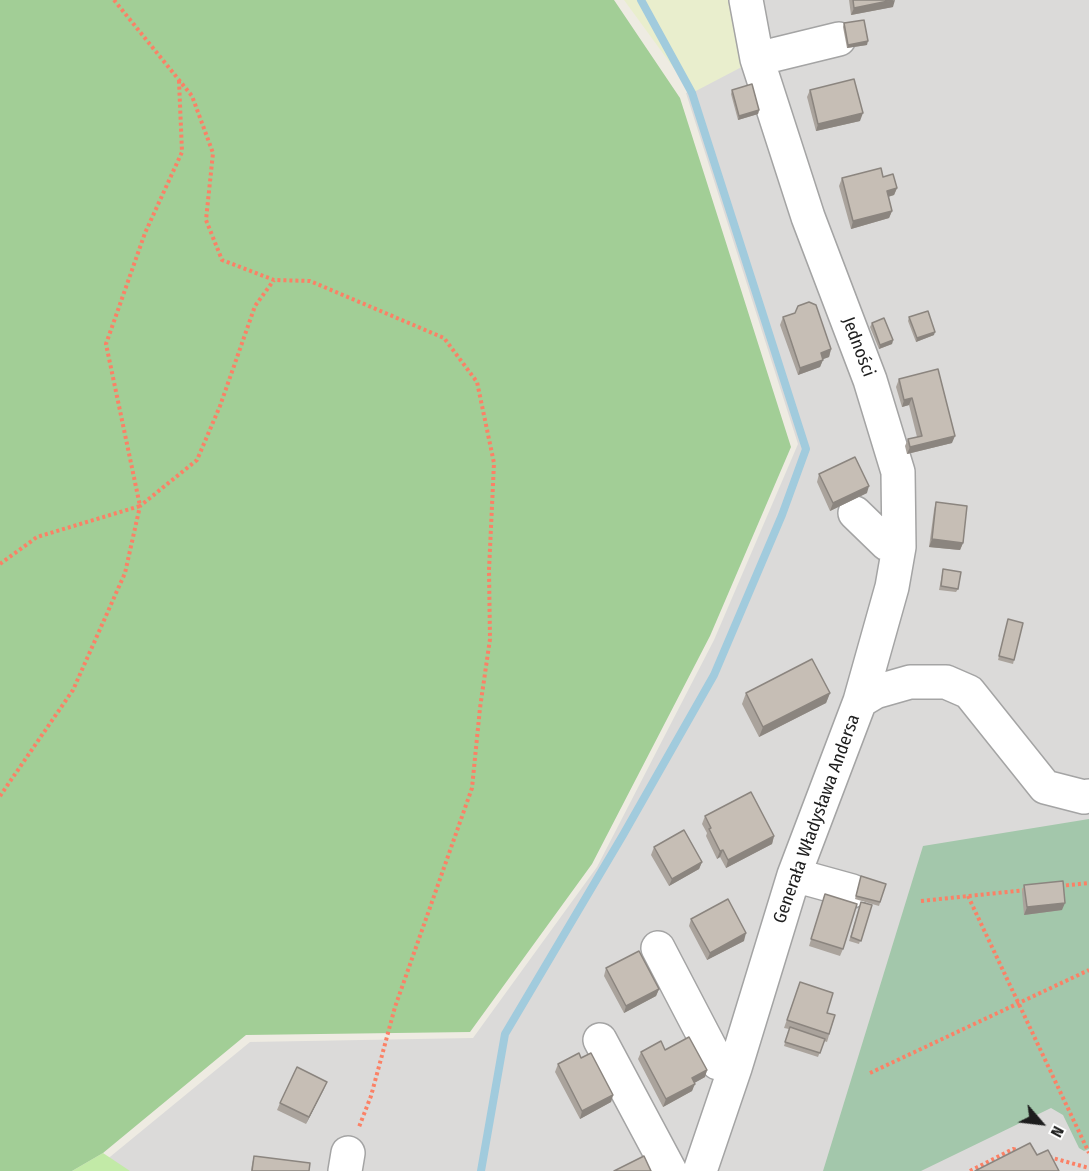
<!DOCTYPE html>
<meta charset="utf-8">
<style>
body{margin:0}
#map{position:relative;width:1089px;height:1171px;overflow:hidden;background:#eeebe2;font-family:"Fira Sans Condensed",sans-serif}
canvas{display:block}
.north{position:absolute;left:1011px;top:1093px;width:60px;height:60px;-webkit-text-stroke:4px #fff;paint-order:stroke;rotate:118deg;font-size:16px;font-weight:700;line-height:24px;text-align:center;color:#1d1d1d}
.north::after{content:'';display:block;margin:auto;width:21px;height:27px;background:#1d1d1d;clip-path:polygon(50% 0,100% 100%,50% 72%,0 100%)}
</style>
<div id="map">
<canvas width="1089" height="1171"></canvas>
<div class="north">N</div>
</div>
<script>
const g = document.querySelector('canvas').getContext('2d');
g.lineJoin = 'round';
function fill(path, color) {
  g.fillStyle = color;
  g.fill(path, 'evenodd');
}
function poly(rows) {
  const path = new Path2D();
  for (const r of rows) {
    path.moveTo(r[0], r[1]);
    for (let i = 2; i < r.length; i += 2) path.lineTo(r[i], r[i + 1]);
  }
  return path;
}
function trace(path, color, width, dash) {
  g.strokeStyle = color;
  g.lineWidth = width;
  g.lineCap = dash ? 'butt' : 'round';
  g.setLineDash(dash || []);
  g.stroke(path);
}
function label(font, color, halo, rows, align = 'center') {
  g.font = font + ' "Fira Sans Condensed",sans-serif';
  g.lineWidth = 4.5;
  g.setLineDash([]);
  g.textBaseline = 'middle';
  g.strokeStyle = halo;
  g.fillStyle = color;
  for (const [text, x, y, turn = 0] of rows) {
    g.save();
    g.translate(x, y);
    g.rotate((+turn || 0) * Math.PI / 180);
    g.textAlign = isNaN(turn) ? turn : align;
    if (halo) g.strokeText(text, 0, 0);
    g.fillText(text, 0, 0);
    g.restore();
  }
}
fill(poly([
 [741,0,1089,0,1089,1171,89,1171,105,1161,250,1042,473,1038,597,867,714,640,798,444,686,93,757,59]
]), '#dbdad9');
fill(poly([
 [624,0,741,0,757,59,692,93]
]), '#e9eecd');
fill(poly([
 [103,1153,130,1171,72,1171]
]), '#c2eaa7');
fill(poly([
 [0,0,614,0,680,98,791,447,710,636,592,864,470,1032,246,1035,103,1153,72,1171,0,1171]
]), '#a2ce96');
fill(poly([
 [1089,819,1089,1149,1084,1151,1079,1148,1063,1115,1051,1108,921,1171,823,1171,923,846]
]), '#a3c7ab');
trace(poly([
 [481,1171,505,1034,623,835,714,675,782,515,806,449,692,93,641,0]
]), '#a1cbdd', 8);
const minor = poly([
 [757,59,839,39],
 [855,513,887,544,899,547],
 [860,701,875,692,910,682,946,682,969,692,1045,787,1084,797,1089,796],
 [794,875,852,891],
 [658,948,718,1063,735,1068],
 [600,1040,670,1171],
 [345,1171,348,1153],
 [700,1171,735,1068,794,875,860,701,892,587,899,547,898,472,870,380,808,217,757,59,746,0]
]);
trace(minor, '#a4a4a4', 36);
trace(poly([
 [114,0,192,96,213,153,206,220,222,260,274,280,310,281,444,338,477,382,494,463,489,570,490,639,480,708,472,788,395,1007,371,1096,359,1127],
 [0,564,37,537,140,506,106,344,145,233,182,152,179,81],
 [0,796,73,690,125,573,140,506,197,460,220,406,255,306,274,280],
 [1060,886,1089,883],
 [968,896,1089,1153],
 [921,901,1026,890],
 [870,1073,1089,970],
 [1049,1157,1089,1168],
 [970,1171,1013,1149,1021,1151]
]), '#fb8166', 4, [3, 3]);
trace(minor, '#fff', 33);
fill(poly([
 [849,0,893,0,893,7,851,15],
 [844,23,867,45,847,48,843,27],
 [732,90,759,110,758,114,738,120,731,94],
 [810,90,860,121,816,131,807,97],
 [883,177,897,188,894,195,888,197,892,211,889,218,851,229,839,186,842,178],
 [783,317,831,349,829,357,823,359,820,367,798,375,780,325],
 [909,317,934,335,916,342,908,321],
 [872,323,893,340,892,344,879,349,870,327],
 [899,379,952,443,907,454,905,446,908,439,917,437,909,405,902,407,896,387],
 [819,474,867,493,830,511,817,482],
 [936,502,963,543,960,550,929,547,934,510],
 [943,569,958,589,956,592,939,590],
 [1007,623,1014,660,1013,664,998,660],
 [746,693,830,693,826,703,759,737,742,704],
 [705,816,774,836,772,844,726,868,720,857,717,859,706,836,707,833,702,824],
 [654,847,702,862,699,869,669,886,651,855],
 [861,876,886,884,879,906,855,899],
 [1024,885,1062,910,1024,915,1022,892],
 [825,894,843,949,840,956,809,946],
 [861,902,872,905,859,944,849,941],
 [691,919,744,941,707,960,689,926],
 [606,968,659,989,656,996,624,1013,604,976],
 [800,982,827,1013,835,1015,827,1042,824,1041,818,1057,784,1046,789,1029,784,1028],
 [665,1050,707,1070,705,1077,694,1083,692,1091,663,1107,638,1059,641,1052],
 [581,1058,613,1095,611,1102,580,1119,555,1072,558,1064],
 [324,1089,306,1124,277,1110,280,1103],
 [254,1156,309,1171,251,1171,252,1164]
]), '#aaa39c');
fill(poly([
 [895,0,893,7,851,15,854,8],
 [868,41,867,45,847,48,848,45],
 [759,110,758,114,738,120,739,116],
 [863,113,860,121,816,131,818,124],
 [897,188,894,195,884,198,887,191],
 [892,211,889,218,851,229,853,221],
 [935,332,934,335,916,342,917,338],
 [893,340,892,344,879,349,880,345],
 [831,349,829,357,818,361,821,353],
 [823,360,820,367,798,375,800,368],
 [912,398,909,405,902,407,904,400],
 [955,436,952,443,907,454,910,447],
 [869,486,867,493,830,511,833,503],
 [932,539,963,543,960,550,929,547],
 [830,693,826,703,759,737,763,727],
 [774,836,772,844,726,868,728,860],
 [723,850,720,857,717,859,720,851],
 [702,862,699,869,669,886,672,879],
 [1065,903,1062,910,1024,915,1027,907],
 [746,933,744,941,707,960,710,953],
 [659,989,656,996,624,1013,626,1006],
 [707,1070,705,1077,689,1086,692,1078],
 [327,1082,324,1089,306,1124,309,1117],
 [695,1084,692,1091,663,1107,666,1099],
 [613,1095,611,1102,580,1119,582,1111]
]), '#8b857f');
const building = poly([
 [853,0,893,0,854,8,853,0],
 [864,20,868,41,848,45,844,23,864,20],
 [854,79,863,113,818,124,810,90,854,79],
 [752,84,759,110,739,116,732,90,752,84],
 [881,168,883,177,893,174,897,188,887,191,892,211,853,221,842,178,881,168],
 [809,302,816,305,831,349,821,353,823,360,800,368,783,317,795,313,798,306,809,302],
 [928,311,935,332,917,338,909,317,928,311],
 [884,318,893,340,880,345,872,323,884,318],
 [938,369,955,436,910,447,908,439,922,436,912,398,904,400,899,379,938,369],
 [855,457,869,486,833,503,819,474,855,457],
 [936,502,967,506,963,543,932,539,936,502],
 [943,569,961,572,958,589,941,586,943,569],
 [1008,619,1023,623,1014,660,999,656,1008,619],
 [812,659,830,693,763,727,746,693,812,659],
 [751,792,774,836,728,860,723,850,720,851,709,829,711,828,705,816,751,792],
 [684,830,702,862,672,879,654,847,684,830],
 [861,876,886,884,880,902,856,896,861,876],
 [1063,881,1065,903,1027,907,1024,885,1063,881],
 [825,894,857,904,843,949,811,939,825,894],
 [728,899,746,933,710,953,691,919,728,899],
 [861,902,872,905,861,941,851,937,861,902],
 [639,951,659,989,626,1006,606,968,639,951],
 [800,982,833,993,827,1013,835,1015,829,1034,787,1020,800,982],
 [790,1027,825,1039,820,1053,785,1042,790,1027],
 [689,1037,707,1070,692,1078,695,1084,666,1099,641,1052,661,1041,665,1050,689,1037],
 [579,1053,581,1058,591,1053,613,1095,582,1111,558,1064,579,1053],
 [297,1067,327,1082,309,1117,280,1103,297,1067],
 [1030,1143,1037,1155,1048,1150,1059,1171,975,1171,1030,1143],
 [254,1156,310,1163,309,1171,252,1171,254,1156],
 [644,1156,651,1171,614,1171,644,1156]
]);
fill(building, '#c6beb5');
trace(building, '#8b857f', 1.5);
label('18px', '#1d1d1d', '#fff', [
 ["Jedności",858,347,69],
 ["Generała Władysława Andersa",817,819,-70]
]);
</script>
